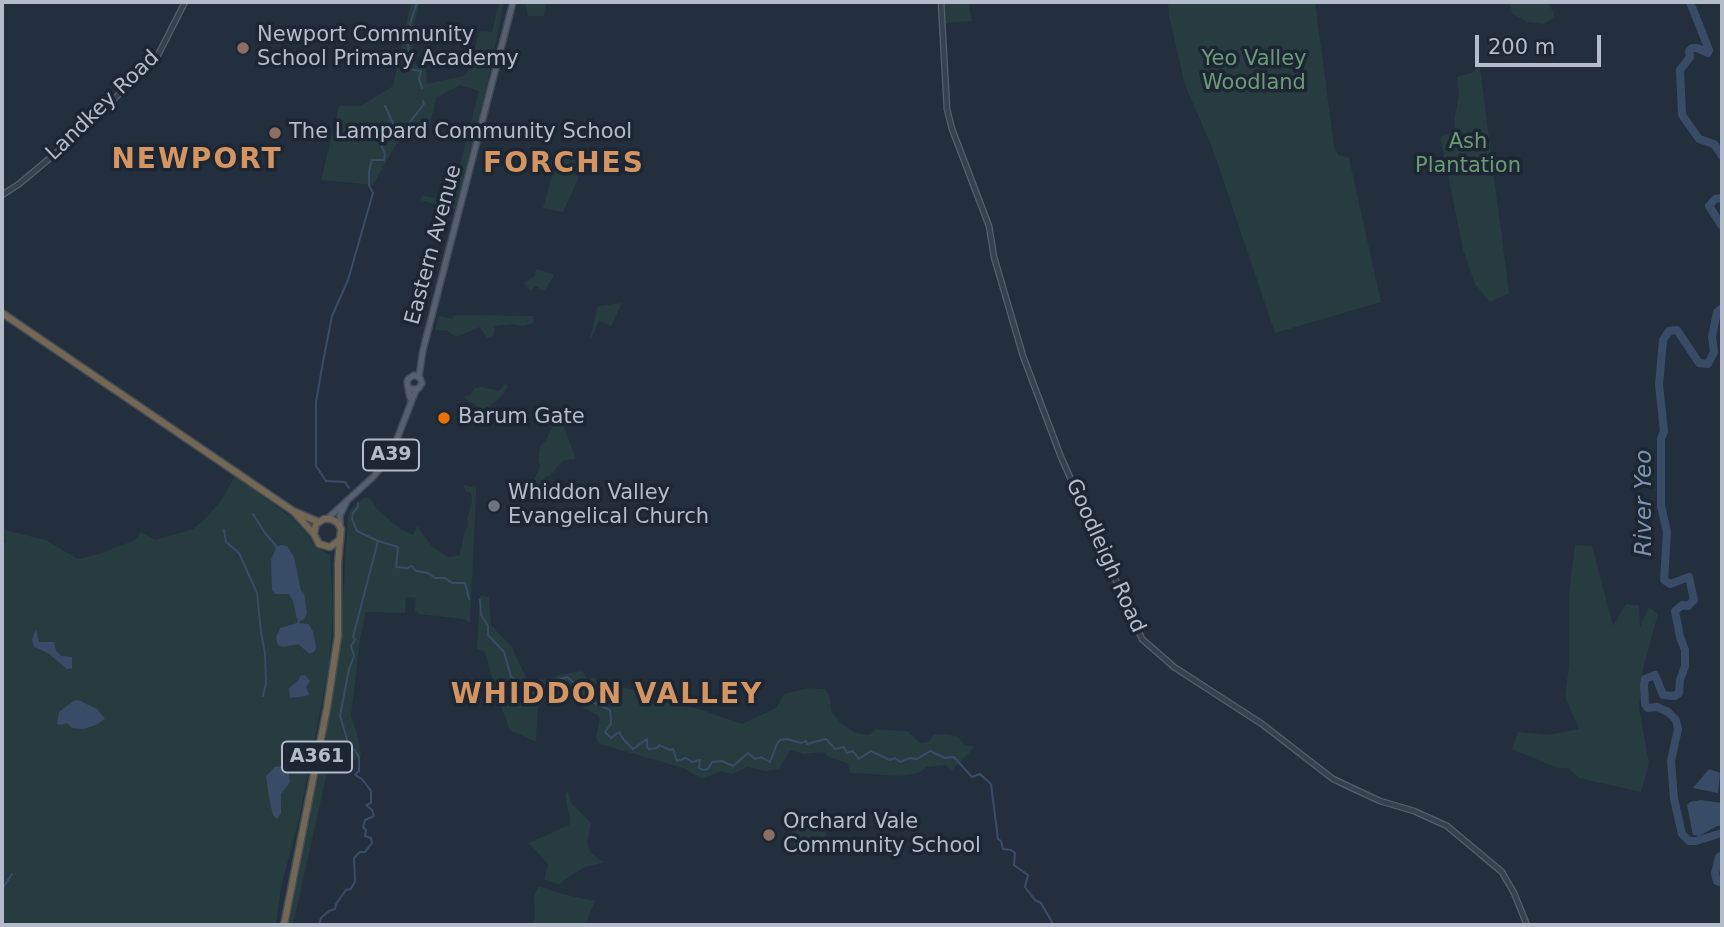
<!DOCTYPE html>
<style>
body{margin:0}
#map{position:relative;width:1724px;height:927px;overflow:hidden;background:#242f3e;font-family:"DejaVu Sans",sans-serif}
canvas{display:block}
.frame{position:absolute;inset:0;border:4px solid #b4bcc9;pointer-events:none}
.scale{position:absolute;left:1475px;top:35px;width:126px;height:32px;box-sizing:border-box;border:4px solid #b4bcc9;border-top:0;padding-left:9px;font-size:21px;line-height:24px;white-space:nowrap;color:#b4bcc9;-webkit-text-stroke:5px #1d2633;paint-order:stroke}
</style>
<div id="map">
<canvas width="1724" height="927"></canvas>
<div class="frame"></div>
<div class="scale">200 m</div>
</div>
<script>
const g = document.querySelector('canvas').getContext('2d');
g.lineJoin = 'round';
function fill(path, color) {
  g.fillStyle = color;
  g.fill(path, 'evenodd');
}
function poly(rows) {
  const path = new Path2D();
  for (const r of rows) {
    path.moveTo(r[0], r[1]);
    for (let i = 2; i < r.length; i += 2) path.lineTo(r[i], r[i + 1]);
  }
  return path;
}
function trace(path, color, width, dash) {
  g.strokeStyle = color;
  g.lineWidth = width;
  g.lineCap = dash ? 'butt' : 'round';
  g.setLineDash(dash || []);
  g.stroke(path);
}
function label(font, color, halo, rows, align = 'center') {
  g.font = font + ' "DejaVu Sans",sans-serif';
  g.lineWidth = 7;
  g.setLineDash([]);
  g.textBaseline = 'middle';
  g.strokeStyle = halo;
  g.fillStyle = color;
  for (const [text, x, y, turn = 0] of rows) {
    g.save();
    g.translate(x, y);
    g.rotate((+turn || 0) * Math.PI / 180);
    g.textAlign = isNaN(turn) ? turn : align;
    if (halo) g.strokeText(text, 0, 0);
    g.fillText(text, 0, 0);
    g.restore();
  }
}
fill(poly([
 [411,2,420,2,412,32,414,64,426,67,427,84,463,76,470,69,479,31,492,32,499,4,493,2,504,2,486,90,455,209,420,200,422,195,444,200,449,184,455,184,479,91,460,85,436,98,428,133,399,139,373,185,321,180,339,106,361,106,393,86],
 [525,2,546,2,544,16,528,16],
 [945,2,968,2,972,21,945,23],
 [1168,2,1315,2,1334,146,1338,155,1349,158,1381,302,1275,333,1213,150,1185,85,1169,16],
 [1509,2,1547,2,1554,13,1553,18,1543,24,1528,22,1513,14],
 [1479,60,1509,293,1490,302,1475,284,1463,249,1440,137,1454,132,1455,116,1459,96,1457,77,1474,72],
 [560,148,582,152,578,173,580,175,563,212,543,208,555,166,550,164,551,159,557,161],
 [536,269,553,274,553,277,545,290,542,291,536,286,530,291,524,283,535,276],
 [622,303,611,326,599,321,591,339,590,338,598,306],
 [460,315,533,316,534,323,523,326,513,324,495,326,493,336,487,338,480,327,456,337,446,330,435,330,439,316,453,319,453,316],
 [504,384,508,386,504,393,494,403,483,410,463,397,470,395,474,388,481,387,499,391],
 [559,414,568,419,564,427,576,459,562,461,551,475,545,477,542,483,542,500,534,501,532,484,541,465,538,462,540,446,546,440],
 [235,475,292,518,310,537,314,546,330,555,333,612,329,666,299,819,281,887,276,925,2,925,2,543,6,543,4,530,46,540,78,559,99,554,135,540,141,532,155,540,193,529,207,517,223,498],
 [463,485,476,488,476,494,470,623,464,619,419,614,415,611,416,598,406,597,405,613,366,612,360,639,351,716,358,737,361,756,355,760,346,760,340,741,334,741,293,925,287,925,335,680,342,616,348,519,350,510,363,498,370,498,377,509,400,529,413,535,417,526,432,546,448,557,460,555,465,530,468,526,467,519,472,502,471,493,466,491],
 [1575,545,1592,546,1613,626,1626,604,1639,606,1640,627,1649,607,1658,614,1643,668,1639,708,1649,763,1641,792,1579,778,1568,768,1558,768,1512,749,1518,732,1548,735,1579,729,1565,697,1569,666,1569,593],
 [480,596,489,597,491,625,511,646,527,679,547,680,559,675,582,671,588,680,594,677,601,687,608,683,687,705,742,724,776,708,784,694,810,688,824,689,829,695,832,713,841,723,855,733,869,735,876,729,907,731,920,743,928,742,934,735,947,734,958,737,965,745,975,747,951,771,946,765,927,767,918,773,900,776,851,773,847,763,829,757,823,752,804,754,790,750,779,769,765,771,748,767,732,774,720,771,703,779,683,768,600,744,596,738,600,719,598,715,558,695,551,702,546,701,538,706,536,742,510,730,497,696,485,652,477,649],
 [568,790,571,803,591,823,587,842,590,852,604,863,585,867,564,880,560,885,544,879,548,864,529,843,569,825,570,820,565,795],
 [823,820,828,842,795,848,790,827],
 [539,886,562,894,595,901,585,925,532,925,535,917,534,895]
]), '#263c3f');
fill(poly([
 [281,545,287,546,294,557,301,591,304,593,307,613,304,619,301,621,297,619,293,601,289,594,275,594,272,589,271,560,276,547],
 [297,623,309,624,313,632,316,646,315,651,310,654,298,644,283,647,278,645,276,638,280,628],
 [36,629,39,642,54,642,56,651,62,656,72,657,72,668,67,669,48,653,34,647,32,640],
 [305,675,310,681,306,687,309,694,306,696,290,698,289,688,299,680,300,676],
 [78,700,97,709,105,719,96,725,83,729,72,728,67,723,61,725,57,724,59,712,73,701],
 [282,766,288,768,290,782,281,794,281,813,277,819,273,815,269,798,266,776,275,767],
 [1709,769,1720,773,1718,793,1693,788],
 [1701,800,1722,803,1722,826,1717,826,1699,836,1693,835,1687,805,1690,802]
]), '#394c67');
trace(poly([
 [417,2,408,31,409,69,421,71,419,79,422,88],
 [385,106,398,134],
 [349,488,345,482,326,481,316,466,316,402,323,362,332,316,348,280,373,193,369,185,369,171,372,160,384,160,385,154,381,144,406,127,424,104,423,101],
 [253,514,265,533,277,547],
 [224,530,226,542,239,553,257,593,261,632,265,653,266,683,263,696],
 [378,541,398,547,396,567,407,568,412,566,416,571,428,573,435,578,445,578,452,583,465,583,469,599],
 [480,600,481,615,488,626,488,635,504,652,511,677,517,680,519,684,525,686,536,696,552,689,557,680,567,677,578,686,575,693,577,695,610,710,611,724,605,732,611,738,619,732,624,740,633,749,647,739,647,747,649,749,657,748,659,745,670,750,673,749,677,761,686,758,692,762,700,760,699,768,703,770,708,769,712,762,722,761,733,766,748,753,755,759,761,757,770,762,777,744,780,740,787,739,801,743,806,741,807,744,826,739,835,749,844,747,847,753,853,751,859,759,871,751,890,760,895,758,900,762,910,758,917,759,930,751,945,758,954,757,972,777,980,774,991,784,998,839,1001,841,1003,849,1011,850,1015,853,1014,865,1028,875,1025,887,1035,900,1041,903,1052,922,1049,925],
 [298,624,299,620],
 [2,889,12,874],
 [319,925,321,918,329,911,335,909,336,904,346,890,351,889,355,881,354,858,360,852,365,852,372,843,371,838,365,836,366,830,363,827,365,820,374,816,372,810,366,805,371,803,371,791,362,779,355,775,359,771,359,757,355,750,350,749,340,716,349,669,354,656,351,646,355,640,353,637,378,541,357,531,352,519,353,513,358,507,358,503]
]), '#394c67', 2);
trace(poly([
 [1690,2,1709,50,1708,53,1697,48,1692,48,1689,51,1690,57,1680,70,1682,115,1699,139,1714,144,1722,156],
 [1722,198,1715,199,1709,206,1722,226],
 [1722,308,1717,312,1712,337,1714,352,1708,364,1699,363,1677,330,1669,331,1663,340,1659,385,1664,431,1661,439,1661,506,1667,532,1664,580,1670,584,1689,577,1694,600,1688,606,1682,605,1675,611,1680,637,1685,650,1685,666,1680,680,1679,693,1675,696,1663,695,1655,675,1645,679,1644,685,1645,704,1648,708,1657,707,1668,712,1676,720,1678,729,1671,761,1674,799,1682,834,1689,841,1696,841,1722,833],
 [1722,855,1719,857,1715,873,1717,881,1722,883]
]), '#394c67', 8);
const minor = poly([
 [941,2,947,109,952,129,989,226,994,257,1023,356,1061,457,1142,639,1174,667,1262,724,1333,779,1380,801,1414,811,1447,826,1502,872,1514,893,1527,925],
 [2,195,19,184,74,138,157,57,185,2]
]);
const major = poly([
 [419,376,423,350,513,2],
 [408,387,412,389,418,389,422,383,420,378,414,375,408,379,407,382,410,398],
 [327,519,373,477,390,457,416,390],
 [340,526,340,515,346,503]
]);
const highway = poly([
 [2,313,293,511,319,522],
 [294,512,314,534],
 [284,925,327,708,338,636,338,563,341,529,338,523,331,519,324,519,316,524,314,534,319,544,330,547,339,540]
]);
trace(minor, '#565f6c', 7);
trace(major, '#414a57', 8);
trace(highway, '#434c59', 9);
trace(minor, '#38414e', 4.5);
trace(major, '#56606e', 5);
trace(highway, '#746855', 6);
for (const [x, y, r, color] of [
 [243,48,7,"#8d6e63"],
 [275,133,7,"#8d6e63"],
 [444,418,7,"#e8710a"],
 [494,506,7,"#6b7280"],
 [769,835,7,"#8d6e63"]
]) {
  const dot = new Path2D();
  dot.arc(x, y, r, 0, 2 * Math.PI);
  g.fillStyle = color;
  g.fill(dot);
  trace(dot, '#1d2633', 2.5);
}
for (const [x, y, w] of [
 [391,455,56],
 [317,757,70]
]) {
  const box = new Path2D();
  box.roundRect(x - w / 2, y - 15.5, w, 31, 5);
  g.fillStyle = '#1d2633';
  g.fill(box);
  trace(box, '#b4bcc9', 2);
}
label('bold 19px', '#b4bcc9', null, [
 ["A39",391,455],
 ["A361",317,757]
]);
label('21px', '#b4bcc9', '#1d2633', [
 ["Newport Community",257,36],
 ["School Primary Academy",257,60],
 ["The Lampard Community School",289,133],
 ["Barum Gate",458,418],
 ["Whiddon Valley",508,494],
 ["Evangelical Church",508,518],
 ["Orchard Vale",783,823],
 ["Community School",783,847]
], 'left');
label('21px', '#6b9a76', '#1d2633', [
 ["Yeo Valley",1254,60],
 ["Woodland",1254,84],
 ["Ash",1468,143],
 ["Plantation",1468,167]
]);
label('21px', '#b4bcc9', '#1d2633', [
 ["Landkey Road",103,106,-44],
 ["Eastern Avenue",434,245,-75],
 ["Goodleigh Road",1105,556,66]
]);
label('italic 23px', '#7c92b1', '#1d2633', [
 ["River Yeo",1645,503,-90]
]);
g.letterSpacing = '2px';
label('bold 28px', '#d59563', '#1d2633', [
 ["NEWPORT",197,161],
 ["FORCHES",564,165],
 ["WHIDDON VALLEY",607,696]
]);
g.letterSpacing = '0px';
</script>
